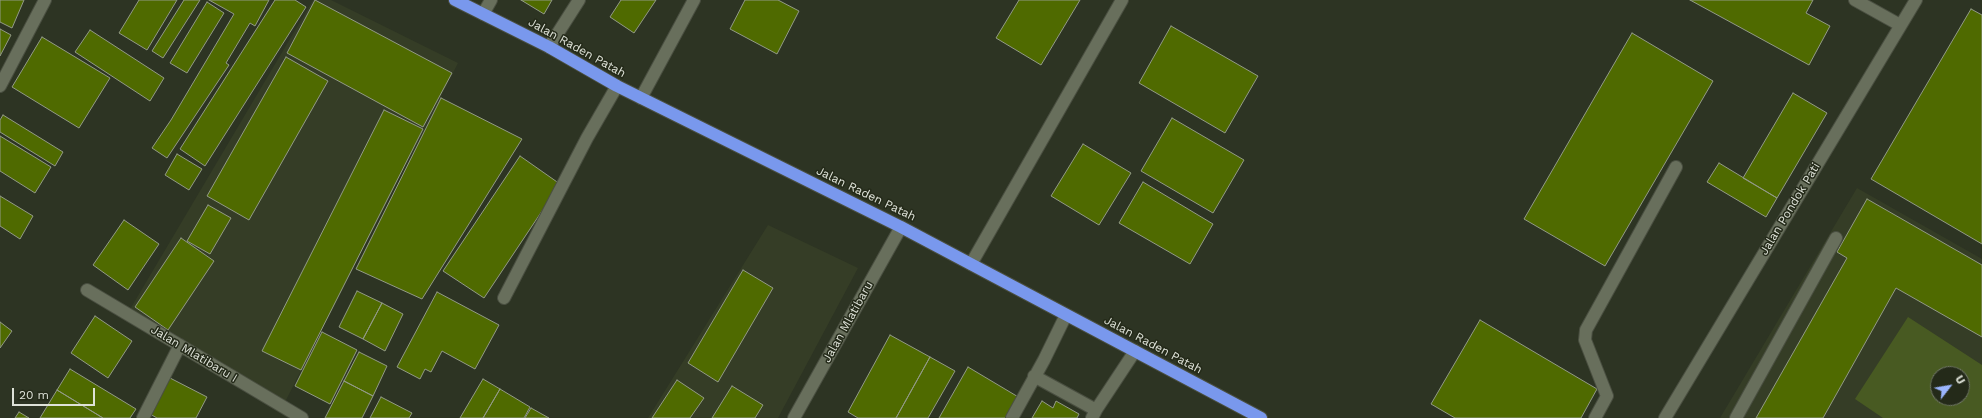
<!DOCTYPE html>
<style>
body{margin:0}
#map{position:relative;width:1982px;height:418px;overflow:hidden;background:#2d3423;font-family:"Work Sans",sans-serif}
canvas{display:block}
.north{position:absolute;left:1930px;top:366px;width:40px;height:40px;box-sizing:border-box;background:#242a19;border:1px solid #6e7465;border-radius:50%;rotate:59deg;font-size:11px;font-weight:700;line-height:16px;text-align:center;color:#dee2d8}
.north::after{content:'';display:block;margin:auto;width:14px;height:18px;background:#9ab5fd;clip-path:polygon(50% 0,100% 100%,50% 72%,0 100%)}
.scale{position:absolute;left:12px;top:388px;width:83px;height:18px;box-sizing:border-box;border:2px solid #dee2d8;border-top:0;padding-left:5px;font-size:12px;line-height:14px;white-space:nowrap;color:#dee2d8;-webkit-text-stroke:3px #242a19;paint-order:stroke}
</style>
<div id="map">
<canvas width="1982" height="418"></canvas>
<div class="north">U</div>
<div class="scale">20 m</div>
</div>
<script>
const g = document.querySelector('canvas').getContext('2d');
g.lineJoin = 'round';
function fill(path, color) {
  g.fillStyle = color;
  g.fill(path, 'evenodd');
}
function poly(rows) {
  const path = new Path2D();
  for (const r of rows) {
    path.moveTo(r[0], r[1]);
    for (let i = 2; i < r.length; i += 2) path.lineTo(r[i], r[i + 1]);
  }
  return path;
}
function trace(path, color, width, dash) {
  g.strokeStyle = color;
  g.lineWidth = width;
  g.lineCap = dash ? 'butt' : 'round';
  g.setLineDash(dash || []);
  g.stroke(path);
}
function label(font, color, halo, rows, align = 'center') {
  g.font = font + ' "Work Sans",sans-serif';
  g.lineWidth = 3;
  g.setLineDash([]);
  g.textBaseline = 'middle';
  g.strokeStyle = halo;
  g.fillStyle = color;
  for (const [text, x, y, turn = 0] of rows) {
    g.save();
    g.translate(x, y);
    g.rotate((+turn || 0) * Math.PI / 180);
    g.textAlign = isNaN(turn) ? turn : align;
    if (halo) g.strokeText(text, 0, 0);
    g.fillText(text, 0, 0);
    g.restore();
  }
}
fill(poly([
 [313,0,331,0,458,63,285,402,129,311],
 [1857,188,1982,259,1982,418,1720,418],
 [1938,374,1962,374,1962,398,1938,398],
 [768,225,858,268,778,418,648,418]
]), '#353d26');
fill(poly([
 [1908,317,1982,365,1982,418,1883,418,1855,399],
 [1938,374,1962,374,1962,398,1938,398]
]), '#485a22');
const building = poly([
 [0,0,24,0,12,28,0,22,0,0],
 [139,0,177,0,147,50,119,33,139,0],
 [184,0,200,0,163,58,152,51,184,0],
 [209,0,269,0,255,26,250,23,226,63,229,65,167,158,152,148,171,120,234,14,209,0],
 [275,0,295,0,306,7,205,166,180,149,275,0],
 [315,0,452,73,423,127,287,53,315,0],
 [521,0,552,0,544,14,521,0],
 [621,0,656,0,634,33,610,17,621,0],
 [745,0,778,0,799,11,777,54,730,29,745,0],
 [1019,0,1080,0,1041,65,996,38,1019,0],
 [1690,0,1813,0,1806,13,1830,26,1809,65,1690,0],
 [207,2,224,13,187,73,170,63,207,2],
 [1971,9,1982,15,1982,244,1871,179,1971,9],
 [1171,26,1258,76,1225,133,1139,83,1171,26],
 [0,29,11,35,0,56,0,29],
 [90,30,164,78,150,101,75,52,90,30],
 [1632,33,1713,81,1605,266,1524,219,1632,33],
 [42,37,110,78,79,128,12,87,42,37],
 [286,57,328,81,249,220,207,196,286,57],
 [1793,93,1827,113,1777,198,1743,178,1793,93],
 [441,98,522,139,422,299,356,269,441,98],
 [384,110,423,129,301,370,262,351,384,110],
 [3,115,63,152,55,166,0,132,0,120,3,115],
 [1172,118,1244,160,1213,213,1141,171,1172,118],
 [0,136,51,167,35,193,0,171,0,136],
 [1083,144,1131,173,1099,225,1051,196,1083,144],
 [177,154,202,169,189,190,165,175,177,154],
 [520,156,560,184,484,298,443,271,520,156],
 [1719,163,1777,198,1766,217,1707,182,1719,163],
 [1143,182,1213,224,1190,264,1119,223,1143,182],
 [0,196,33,216,20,239,0,226,0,196],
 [1867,199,1982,265,1982,337,1896,288,1823,418,1756,418,1847,258,1837,252,1867,199],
 [208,205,231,218,210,254,187,241,208,205],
 [124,220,159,244,128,290,93,265,124,220],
 [181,238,214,261,168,330,135,307,181,238],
 [743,270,773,288,718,382,688,363,743,270],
 [357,291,382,303,363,339,339,327,357,291],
 [437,292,499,325,475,369,442,351,431,372,425,369,420,379,397,367,437,292],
 [382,303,403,314,385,351,363,339,382,303],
 [95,316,132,341,108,378,71,353,95,316],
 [1480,320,1597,389,1581,418,1455,418,1431,404,1480,320],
 [0,322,12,331,0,348,0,322],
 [322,332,357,350,330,404,295,386,322,332],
 [890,335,930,357,896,418,858,418,848,412,890,335],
 [359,352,387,366,373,396,344,381,359,352],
 [930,357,955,371,928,418,896,418,930,357],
 [968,367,1020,398,1009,418,939,418,968,367],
 [70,369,136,409,130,418,103,418,57,390,70,369],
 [170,378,207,397,196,418,157,418,150,414,170,378],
 [483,379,500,389,483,418,460,418,483,379],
 [677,380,704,398,690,418,652,418,677,380],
 [344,381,373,396,362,418,325,418,344,381],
 [732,386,763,405,755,418,712,418,732,386],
 [500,389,530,407,524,418,483,418,500,389],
 [57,390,103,418,40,418,57,390],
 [381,397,412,413,409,418,370,418,381,397],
 [1042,401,1053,408,1056,401,1079,414,1077,418,1032,418,1042,401],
 [531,408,549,418,525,418,531,408],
 [19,412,29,418,15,418,19,412]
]);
fill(building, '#4f6a00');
trace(building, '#929a86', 1);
const minor = poly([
 [1855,0,1900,25],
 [483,14,491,0],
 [549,47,579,0],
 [0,86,45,0],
 [641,98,694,0],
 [971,264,1122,0],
 [87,290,302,418],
 [504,298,587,138,617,86],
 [1034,376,1096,410,1092,418],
 [1096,410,1135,351],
 [143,418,180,345],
 [794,418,901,227],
 [1012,418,1044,360,1066,315],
 [1595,418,1607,396,1585,340,1586,330,1676,167],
 [1665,418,1916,0],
 [1736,418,1836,238]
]);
const highway = poly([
 [455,0,549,47,617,86,901,227,1261,418]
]);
trace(minor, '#4a4f41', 14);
trace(highway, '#4a4f41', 14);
trace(minor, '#686f5c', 12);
trace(highway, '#7998ed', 12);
label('12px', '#dee2d8', '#242a19', [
 ["Jalan Raden Patah",577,48,29],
 ["Jalan Raden Patah",866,194,26],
 ["Jalan Pondok Pati",1790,209,-59],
 ["Jalan Mlatibaru",848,322,-61],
 ["Jalan Raden Patah",1153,345,28],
 ["Jalan Mlatibaru I",194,354,31]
]);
</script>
